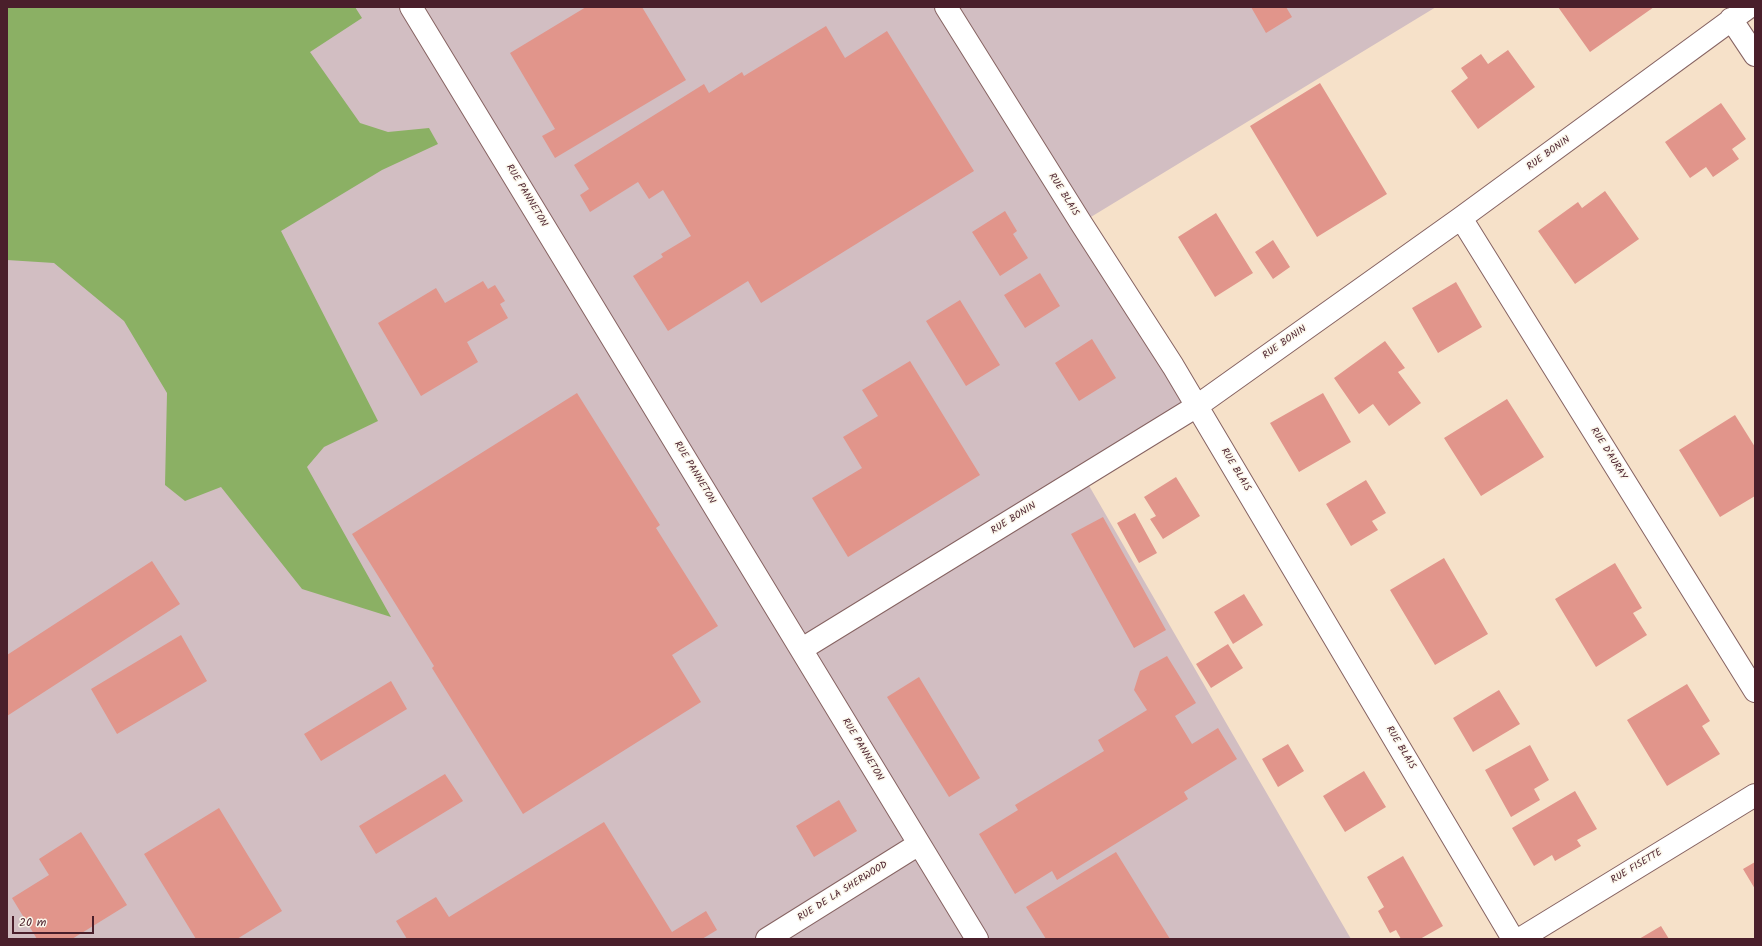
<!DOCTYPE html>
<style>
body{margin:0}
#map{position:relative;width:1762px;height:946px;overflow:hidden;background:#f6e1c9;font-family:Kalam,sans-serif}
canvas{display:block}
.frame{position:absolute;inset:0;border:8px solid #4a1f2b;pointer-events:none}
.scale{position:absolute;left:12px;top:916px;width:82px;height:18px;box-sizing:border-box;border:2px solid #4a1f2b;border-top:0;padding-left:5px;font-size:12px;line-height:14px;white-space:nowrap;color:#4a1f2b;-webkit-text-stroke:3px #fbf7ec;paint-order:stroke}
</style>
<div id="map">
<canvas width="1762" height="946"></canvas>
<div class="frame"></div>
<div class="scale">20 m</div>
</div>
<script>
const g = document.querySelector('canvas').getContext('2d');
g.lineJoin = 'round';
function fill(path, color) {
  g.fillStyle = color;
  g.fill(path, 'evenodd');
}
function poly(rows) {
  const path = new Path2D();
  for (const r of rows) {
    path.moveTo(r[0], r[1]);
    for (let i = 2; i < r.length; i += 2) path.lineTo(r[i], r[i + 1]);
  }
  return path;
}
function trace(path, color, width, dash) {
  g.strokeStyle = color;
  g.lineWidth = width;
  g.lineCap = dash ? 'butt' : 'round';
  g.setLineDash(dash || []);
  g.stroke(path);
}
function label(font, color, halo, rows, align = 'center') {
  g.font = font + ' Kalam,sans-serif';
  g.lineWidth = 3;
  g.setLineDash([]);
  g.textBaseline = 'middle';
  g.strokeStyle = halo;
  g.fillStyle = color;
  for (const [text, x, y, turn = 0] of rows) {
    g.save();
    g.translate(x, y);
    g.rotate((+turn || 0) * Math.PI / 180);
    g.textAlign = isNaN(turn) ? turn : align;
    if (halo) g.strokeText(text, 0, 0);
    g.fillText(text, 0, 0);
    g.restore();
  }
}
fill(poly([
 [7,7,1436,7,1081,223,1197,406,1084,477,1351,939,7,939]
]), '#d2bec2');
fill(poly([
 [7,7,355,7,362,18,310,52,360,123,388,132,429,128,438,144,382,170,281,231,378,421,324,447,307,467,391,617,302,589,221,487,185,501,165,485,167,393,124,321,54,263,7,260]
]), '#8bb064');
fill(poly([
 [586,7,642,7,686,80,555,158,542,136,555,129,510,53],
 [1251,7,1286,7,1292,17,1266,33],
 [1558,7,1654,7,1590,52],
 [826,26,845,58,887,31,974,171,761,303,748,281,668,331,633,276,663,257,661,254,691,236,663,190,649,199,638,182,590,212,580,195,589,189,574,165,704,84,709,93,742,72,744,76],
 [1508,50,1535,87,1478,129,1451,91,1468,78,1461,68,1481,54,1488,64],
 [1320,83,1387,194,1317,237,1250,126],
 [1721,103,1746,139,1732,149,1739,159,1713,177,1706,167,1690,178,1665,142],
 [1605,191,1639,239,1575,284,1538,231,1578,202,1582,208],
 [1005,211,1017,231,1013,234,1028,258,1000,276,972,232],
 [1216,213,1253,273,1215,297,1178,237],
 [1273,240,1290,267,1273,279,1255,252],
 [1040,273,1060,306,1025,328,1004,295],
 [483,281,488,289,495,285,505,301,500,304,508,318,467,342,478,362,421,396,378,323,436,288,445,303],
 [1456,282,1482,327,1438,353,1412,308],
 [960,300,1000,365,966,386,926,321],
 [1092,339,1116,378,1079,401,1055,363],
 [1385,341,1405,368,1398,372,1421,403,1389,426,1373,404,1359,414,1334,378],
 [910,361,980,475,848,557,812,498,862,468,843,437,878,416,862,390],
 [577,393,660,525,656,528,718,626,672,655,701,702,523,814,432,668,434,666,352,534],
 [1323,393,1351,442,1299,472,1270,423],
 [1507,399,1544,457,1481,496,1444,438],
 [1735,415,1755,447,1755,496,1720,517,1679,450],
 [1176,477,1200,516,1163,539,1150,519,1156,516,1144,497],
 [1366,480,1386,513,1372,521,1378,530,1351,546,1326,504],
 [1135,513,1157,553,1139,563,1117,523],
 [1103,517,1166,630,1134,648,1071,534],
 [1444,558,1488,634,1435,665,1390,590],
 [152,561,180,604,7,716,7,655],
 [1615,563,1642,608,1633,613,1647,635,1596,667,1555,599],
 [1244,594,1263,625,1233,644,1214,612],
 [181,635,207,681,117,734,91,689],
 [1228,644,1243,668,1211,688,1196,664],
 [1167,656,1196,703,1175,716,1192,744,1218,728,1237,759,1184,792,1188,799,1057,880,1052,871,1015,894,979,834,1018,810,1015,805,1104,751,1098,740,1147,710,1134,690,1140,671],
 [919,677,980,778,949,797,887,697],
 [391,681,407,709,321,761,304,734],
 [1687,684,1710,721,1702,726,1720,754,1667,786,1627,720],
 [1499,690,1520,724,1473,752,1453,718],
 [1288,744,1304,771,1278,787,1262,759],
 [1530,745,1549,780,1534,789,1540,800,1511,817,1485,770],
 [1364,771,1386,807,1345,832,1323,796],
 [445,774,463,801,376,854,359,826],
 [1575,791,1597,829,1577,840,1581,846,1555,861,1552,855,1534,866,1512,828],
 [839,800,857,831,814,857,796,826],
 [219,808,282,911,237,939,196,939,144,854],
 [604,822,672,932,706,911,717,930,702,939,407,939,396,921,436,897,449,917],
 [81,832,127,905,72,939,37,939,12,898,49,875,39,859],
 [1116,852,1170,939,1046,939,1026,907],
 [1403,856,1443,926,1420,939,1401,939,1396,930,1390,933,1378,911,1384,907,1367,877],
 [1755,862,1755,889,1743,869],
 [1661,926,1669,939,1639,939]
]), '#e1958b');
const minor = poly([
 [411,7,977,939],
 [946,7,1081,223,1173,366,1513,939],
 [1731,19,1755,55],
 [1461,218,1755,691],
 [802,649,1197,406,1461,218,1749,7],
 [767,939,919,844],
 [1520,939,1755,795]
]);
trace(minor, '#866362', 24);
trace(minor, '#fff', 22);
label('10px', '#4a1f2b', '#fbf7ec', [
 ["RUE BONIN",1549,154,-36],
 ["RUE BLAIS",1063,195,58],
 ["RUE PANNETON",526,196,59],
 ["RUE BONIN",1285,343,-35],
 ["RUE D'AURAY",1608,454,58],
 ["RUE BLAIS",1235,470,59],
 ["RUE PANNETON",694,473,59],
 ["RUE BONIN",1014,519,-32],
 ["RUE BLAIS",1400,748,59],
 ["RUE PANNETON",862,750,59],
 ["RUE FISETTE",1637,867,-31],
 ["RUE DE LA SHERWOOD",843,892,-32]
]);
</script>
